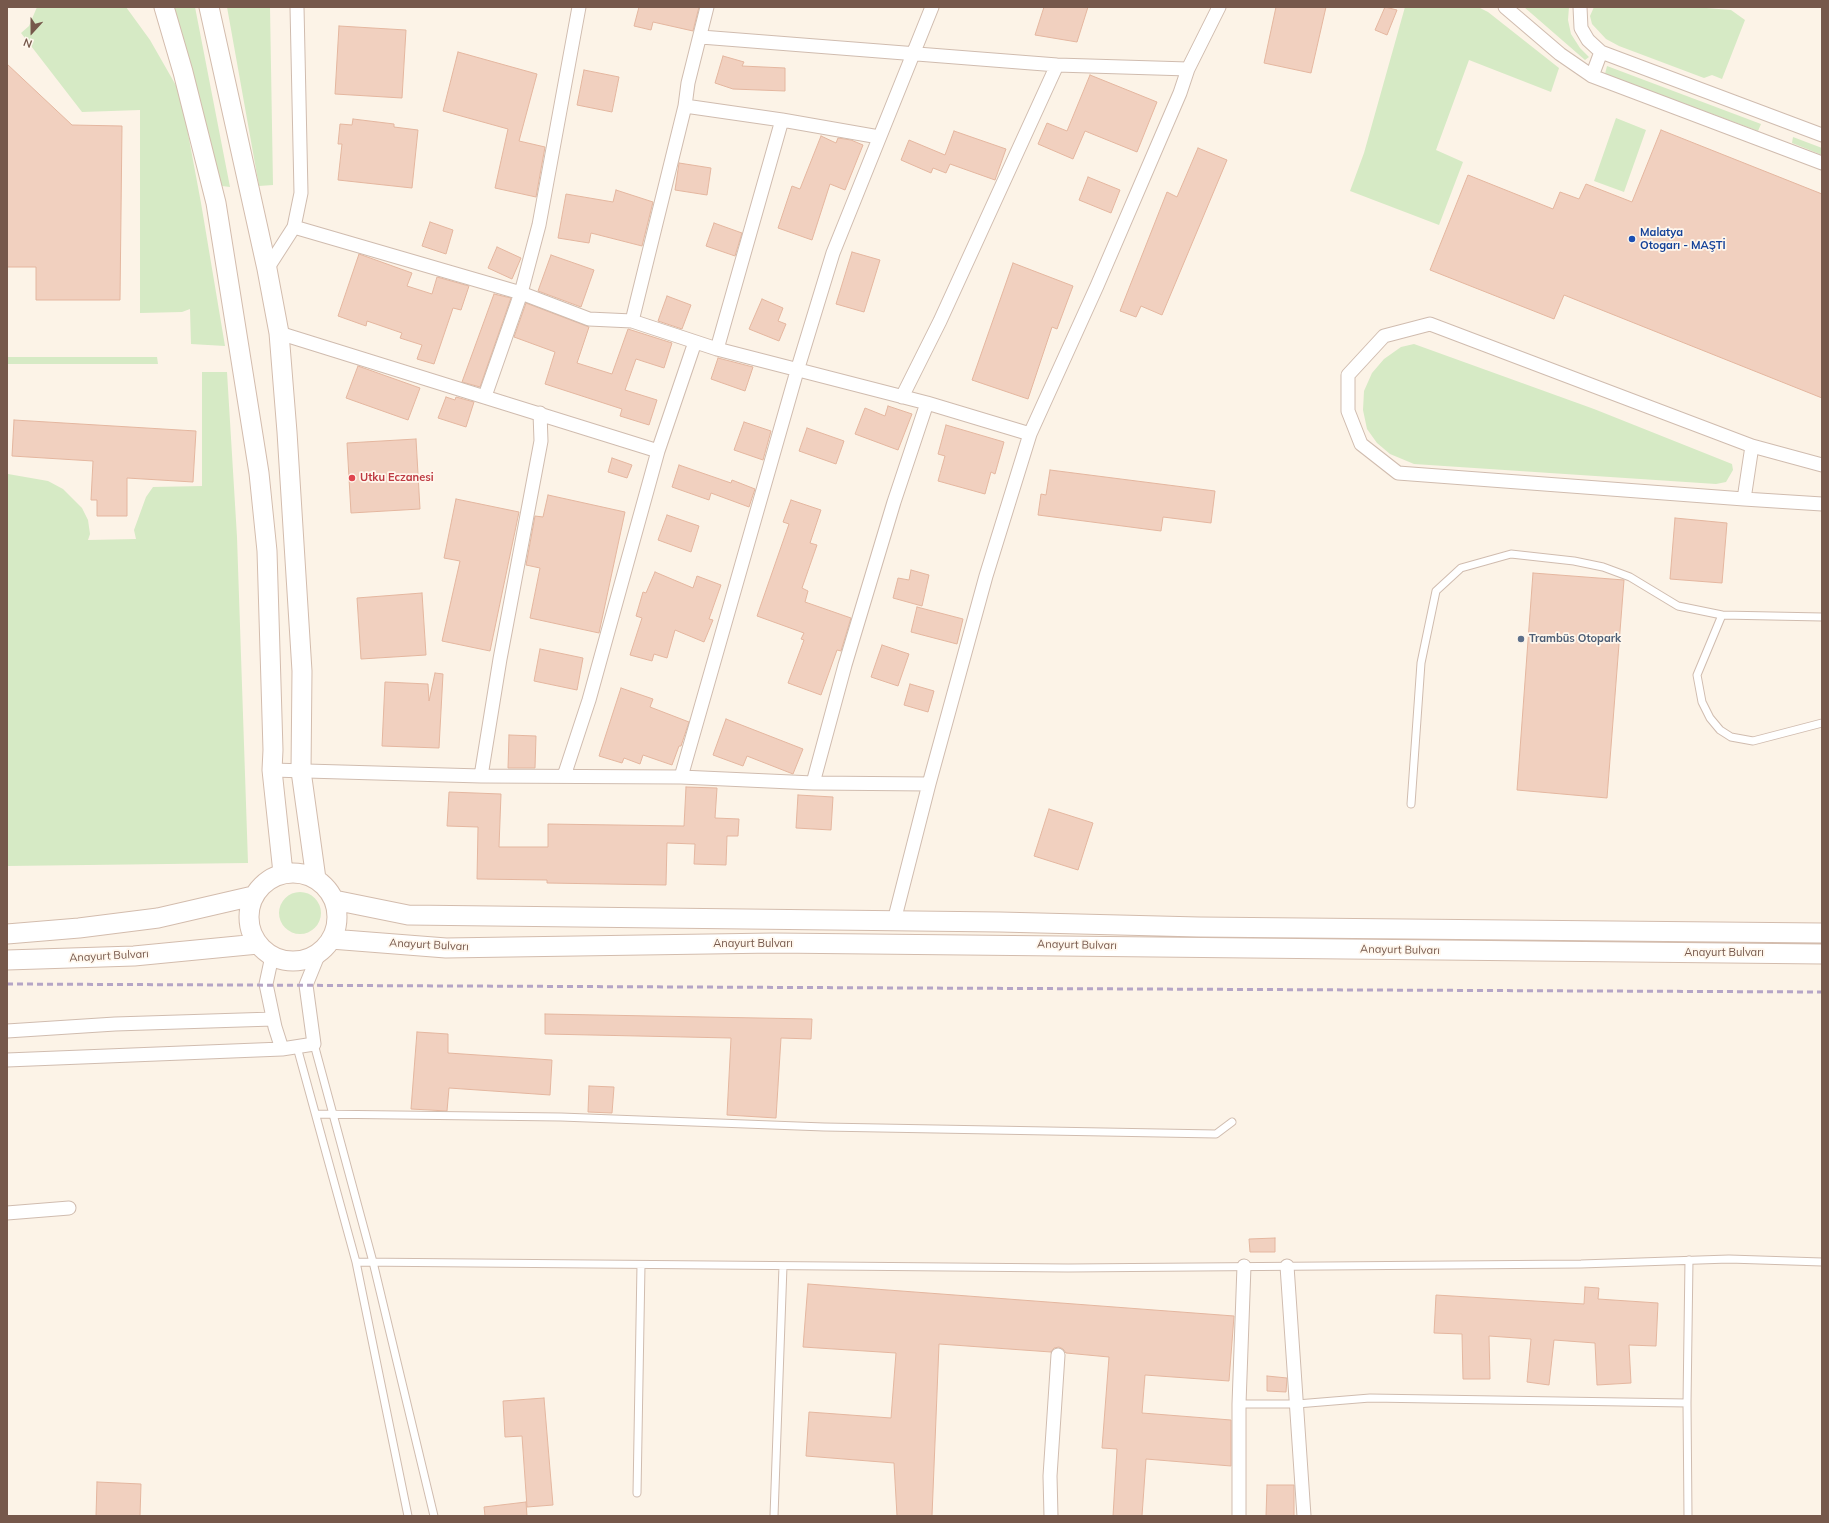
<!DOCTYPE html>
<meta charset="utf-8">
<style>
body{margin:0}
#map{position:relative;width:1829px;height:1523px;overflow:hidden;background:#fcf3e7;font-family:Mulish,sans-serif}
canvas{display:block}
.frame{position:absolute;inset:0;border:8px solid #76584b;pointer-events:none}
.north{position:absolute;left:12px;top:12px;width:40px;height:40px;-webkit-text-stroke:3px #fff7ed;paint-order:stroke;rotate:201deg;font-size:11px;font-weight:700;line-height:16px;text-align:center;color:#76584b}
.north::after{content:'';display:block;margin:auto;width:14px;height:18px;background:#76584b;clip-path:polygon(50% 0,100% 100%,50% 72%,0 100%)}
</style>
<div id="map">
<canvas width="1829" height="1523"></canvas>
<div class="frame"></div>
<div class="north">N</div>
</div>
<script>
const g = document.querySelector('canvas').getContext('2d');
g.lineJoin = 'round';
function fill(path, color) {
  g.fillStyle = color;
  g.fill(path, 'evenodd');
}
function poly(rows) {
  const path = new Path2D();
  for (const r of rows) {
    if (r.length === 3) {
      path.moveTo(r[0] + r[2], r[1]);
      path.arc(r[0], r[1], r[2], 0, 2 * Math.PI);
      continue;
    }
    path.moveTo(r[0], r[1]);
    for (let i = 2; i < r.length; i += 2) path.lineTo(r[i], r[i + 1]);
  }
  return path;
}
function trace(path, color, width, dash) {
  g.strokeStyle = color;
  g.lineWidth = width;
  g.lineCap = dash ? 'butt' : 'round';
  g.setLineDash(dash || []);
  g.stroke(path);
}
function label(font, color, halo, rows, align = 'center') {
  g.font = font + ' Mulish,sans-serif';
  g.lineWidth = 3.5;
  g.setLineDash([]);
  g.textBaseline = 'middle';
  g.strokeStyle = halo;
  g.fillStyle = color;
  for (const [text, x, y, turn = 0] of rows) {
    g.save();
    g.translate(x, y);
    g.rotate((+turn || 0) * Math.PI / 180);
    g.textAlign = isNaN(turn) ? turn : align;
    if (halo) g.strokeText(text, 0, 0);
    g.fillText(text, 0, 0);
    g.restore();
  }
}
fill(poly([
 [37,7,126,7,150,40,178,89,184,112,201,203,225,346,191,344,190,309,182,312,140,313,140,110,82,112,21,33,29,26],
 [168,7,195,7,230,187,222,186],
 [227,7,270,7,273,185,259,186],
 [1405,7,1478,7,1488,12,1559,68,1551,92,1469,60,1436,150,1463,162,1439,225,1350,191,1364,153],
 [1524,7,1569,7,1568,20,1571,34,1580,48,1589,57,1585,60],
 [1594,7,1694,7,1731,10,1745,20,1722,79,1712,75,1704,78,1619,46,1606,39,1592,24,1590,16],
 [1607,66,1761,124,1758,131,1605,74],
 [1616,118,1646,130,1624,192,1594,181],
 [1793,137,1822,148,1822,155,1792,143],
 [1414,344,1594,409,1732,464,1733,470,1726,482,1716,484,1414,464,1390,454,1377,443,1367,429,1363,410,1364,391,1372,373,1384,359,1401,347],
 [7,357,157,357,158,364,7,364],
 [202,372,227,372,237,537,248,863,7,866,8,474,48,481,63,489,82,508,88,520,90,534,88,540,136,539,134,530,146,497,153,487,202,486],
 [300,913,21]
]), '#d6eac5');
const building = poly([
 [639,7,699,7,693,31,653,22,651,30,634,26,639,7],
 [1044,7,1088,7,1077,42,1035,35,1044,7],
 [1276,7,1326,7,1311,73,1264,63,1276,7],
 [1385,7,1397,10,1387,35,1375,30,1385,7],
 [339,26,406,30,402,98,335,94,339,26],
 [458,52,537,74,519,141,545,147,536,197,495,188,508,129,443,111,458,52],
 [723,56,744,62,742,66,785,68,785,91,733,89,715,83,723,56],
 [7,64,72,125,122,126,120,300,36,300,36,267,7,267,7,64],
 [584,70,619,77,612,112,577,105,584,70],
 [1090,75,1157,102,1137,152,1085,131,1073,159,1038,144,1047,123,1067,131,1090,75],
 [353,119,394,124,394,127,418,130,412,188,338,180,342,144,338,144,340,124,352,125,353,119],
 [1661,130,1822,194,1822,398,1564,295,1554,319,1430,270,1468,175,1553,209,1560,192,1579,199,1586,184,1632,202,1661,130],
 [954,131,1006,149,995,180,950,164,946,173,933,168,931,173,901,160,909,140,945,155,954,131],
 [821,136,836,143,838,138,851,140,863,145,845,190,830,184,812,240,778,228,792,186,800,189,821,136],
 [1198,148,1227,160,1162,315,1141,306,1136,317,1120,311,1167,192,1177,197,1198,148],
 [679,163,711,168,707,195,675,190,679,163],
 [1088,177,1120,190,1111,213,1079,200,1088,177],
 [616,190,653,202,642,246,591,233,589,243,558,238,566,194,613,202,616,190],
 [430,222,453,230,446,254,422,246,430,222],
 [714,223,742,233,735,256,706,246,714,223],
 [497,247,521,258,512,279,488,268,497,247],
 [852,252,880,260,864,312,836,304,852,252],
 [359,254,412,273,407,286,432,294,437,277,469,286,461,310,453,308,434,364,417,359,422,345,400,338,402,333,367,321,366,326,338,316,359,254],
 [551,255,594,270,581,307,538,291,551,255],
 [1013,263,1073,286,1057,329,1052,327,1028,399,972,380,1013,263],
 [494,294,511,298,480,387,462,382,494,294],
 [667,296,691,305,682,329,658,321,667,296],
 [762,299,783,308,778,321,786,324,779,341,749,329,762,299],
 [526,303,589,327,577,363,612,374,628,329,672,343,664,368,636,359,625,390,657,400,649,425,620,416,622,409,545,384,555,352,514,337,526,303],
 [718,358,753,367,745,391,711,379,718,358],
 [358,366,420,388,408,420,346,398,358,366],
 [446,397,455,400,456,397,474,402,466,427,438,418,446,397],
 [888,406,912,414,898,450,855,434,865,408,885,416,888,406],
 [14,420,196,431,193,482,127,478,127,516,97,516,97,500,91,500,93,461,12,456,14,420],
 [744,422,771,431,763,460,734,450,744,422],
 [946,425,1004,442,995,474,991,472,985,494,938,481,945,456,938,454,946,425],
 [807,428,844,441,836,464,799,451,807,428],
 [416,439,420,509,351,513,347,443,416,439],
 [612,458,632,465,627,478,608,472,612,458],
 [679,465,731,483,732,480,755,489,749,507,711,493,709,500,672,487,679,465],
 [1050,470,1215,491,1211,523,1163,517,1161,531,1038,515,1041,494,1046,495,1050,470],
 [548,495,625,512,599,633,530,618,540,568,526,565,535,516,543,517,548,495],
 [456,499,519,512,490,651,442,641,460,561,444,558,456,499],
 [791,500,821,510,810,543,817,545,802,588,808,591,805,602,851,618,841,651,837,650,821,695,788,683,804,640,801,639,804,633,757,616,789,524,783,522,791,500],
 [667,515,699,526,691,552,658,540,667,515],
 [1675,518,1727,523,1722,583,1670,579,1675,518],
 [911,570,929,575,922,606,893,598,898,578,909,580,911,570],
 [655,572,693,588,697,576,721,585,709,619,713,620,704,642,675,630,667,658,654,654,652,661,630,655,642,618,636,616,643,592,646,593,655,572],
 [1533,573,1624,580,1607,798,1517,790,1533,573],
 [422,593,426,655,361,659,357,598,422,593],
 [917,607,963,619,957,644,911,632,917,607],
 [882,645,909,654,898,686,871,677,882,645],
 [540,649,583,658,577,690,534,681,540,649],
 [435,673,443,674,439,748,382,746,385,682,428,684,429,701,435,673],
 [910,684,934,691,928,712,904,705,910,684],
 [621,688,653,699,650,707,689,722,681,746,679,746,672,765,643,755,640,764,624,758,622,763,599,756,621,688],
 [726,719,803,749,793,774,747,756,743,766,713,755,726,719],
 [509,735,536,736,535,768,508,768,509,735],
 [686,787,717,788,715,818,739,819,738,836,727,836,726,865,694,864,695,844,667,843,666,885,547,883,547,880,477,879,478,827,447,826,449,792,501,794,499,847,548,847,548,824,684,826,686,787],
 [798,795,833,797,831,830,796,828,798,795],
 [1049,809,1093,823,1078,870,1034,856,1049,809],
 [545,1014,812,1019,811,1039,781,1038,776,1118,727,1115,731,1038,545,1034,545,1014],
 [417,1032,448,1034,448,1053,552,1060,550,1095,449,1088,447,1111,411,1109,417,1032],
 [589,1086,614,1087,612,1113,588,1112,589,1086],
 [1275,1238,1275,1252,1250,1252,1249,1239,1275,1238],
 [808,1284,1234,1316,1229,1381,1145,1375,1142,1413,1231,1420,1231,1466,1146,1459,1142,1516,1113,1516,1117,1449,1102,1448,1109,1357,1066,1353,1063,1349,1059,1347,1054,1348,1051,1352,939,1344,932,1516,897,1516,894,1463,806,1456,809,1412,891,1418,896,1353,803,1347,808,1284],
 [1585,1287,1599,1288,1598,1299,1658,1303,1656,1346,1629,1345,1631,1383,1597,1385,1595,1343,1554,1340,1549,1385,1527,1382,1531,1339,1489,1336,1490,1379,1463,1379,1462,1334,1434,1333,1436,1295,1584,1304,1585,1287],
 [1267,1376,1287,1378,1286,1392,1267,1391,1267,1376],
 [544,1398,553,1505,527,1507,522,1436,505,1437,503,1401,544,1398],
 [97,1482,141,1484,140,1516,96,1516,97,1482],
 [1267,1485,1294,1485,1294,1516,1266,1516,1267,1485],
 [526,1502,527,1516,485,1516,484,1507,526,1502]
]);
fill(building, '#f1d0bf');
trace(building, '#e4b69f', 1);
const lane = poly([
 [1822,617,1722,615,1697,675,1702,702,1710,718,1720,730,1731,737,1753,741,1822,723],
 [1411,804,1421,663,1436,591,1461,568,1511,554,1574,561,1603,567,1630,577,1678,606,1722,615],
 [314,1044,373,1262,434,1516],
 [297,1047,356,1262,408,1516],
 [316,1114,561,1117,824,1127,1216,1134,1232,1122],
 [356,1262,1068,1268,1581,1264,1729,1259,1822,1262],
 [1687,1403,1688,1516],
 [1239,1404,1297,1404,1370,1398,1687,1403,1689,1260],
 [637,1493,641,1265],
 [774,1516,783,1266]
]);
const street = poly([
 [1505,7,1560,54,1592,76,1822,163],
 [1580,7,1581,28,1588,40,1601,52,1822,135],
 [701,37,1057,65,1188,69],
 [1592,76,1601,52],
 [685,106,782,120,879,137],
 [294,227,521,293,589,319,632,321,717,349,927,403,1030,434],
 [267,269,294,227,301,193,297,7],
 [632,321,685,106,688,83,707,7],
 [279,333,658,451],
 [717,349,782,120],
 [485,396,521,293,539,225,579,7],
 [902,397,940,321,1057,65],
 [1752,446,1822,465],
 [1744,499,1752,446,1430,324,1384,336,1348,375,1348,411,1361,444,1398,473,1744,499,1822,504],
 [272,770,481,776,681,777,813,783,929,784],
 [481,776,500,659,541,441,540,413],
 [564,776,589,700,658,451,695,342],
 [681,777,797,371,833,253,932,7],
 [813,783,845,665,894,502,927,403],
 [894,921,929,784,986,576,1030,434,1097,286,1180,93,1188,69,1219,7],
 [272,956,266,984,275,1027,282,1049],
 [7,1031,115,1024,273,1019],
 [7,1060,282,1049,314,1044,306,985,319,953],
 [7,1213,69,1208],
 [1287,1266,1304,1516],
 [1051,1516,1050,1476,1058,1355],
 [1239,1516,1239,1404,1244,1266]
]);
const secondary = poly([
 [164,7,183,72,216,203,259,473,267,551,273,750,272,770,283,873],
 [209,7,267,269,279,333,287,432,302,671,301,771,316,879],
 [293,917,44],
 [334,900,408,915,1000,922,1199,927,1822,933],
 [7,934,79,928,158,918,253,896],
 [331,939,446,948,774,943,1822,954],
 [7,960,134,956,258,944]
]);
trace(lane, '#d0bcaf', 9);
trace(street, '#d0bcaf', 15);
trace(secondary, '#d3bcad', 21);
trace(lane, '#fff', 7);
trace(street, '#fff', 13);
trace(secondary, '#fff', 19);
trace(poly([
 [7,984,1822,992]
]), '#b5a5c6', 3, [6, 4]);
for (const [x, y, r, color] of [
 [1632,239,4,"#1a4fb4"],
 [352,478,4,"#e0444e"],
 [1521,639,4,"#5c6f8a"]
]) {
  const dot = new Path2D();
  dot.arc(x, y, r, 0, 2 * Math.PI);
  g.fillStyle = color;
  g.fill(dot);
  trace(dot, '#fff7ed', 1.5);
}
label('bold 11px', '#164399', '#fff7ed', [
 ["Malatya",1640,233],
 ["Otogarı - MAŞTİ",1640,246]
], 'left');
label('bold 11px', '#be3a42', '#fff7ed', [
 ["Utku Eczanesi",360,478]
], 'left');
label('bold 11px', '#4e5e75', '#fff7ed', [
 ["Trambüs Otopark",1529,639]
], 'left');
label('11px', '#76584b', '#fff7ed', [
 ["Anayurt Bulvarı",753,944],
 ["Anayurt Bulvarı",429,945,3],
 ["Anayurt Bulvarı",1077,945,1],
 ["Anayurt Bulvarı",1400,950,1],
 ["Anayurt Bulvarı",1724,953],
 ["Anayurt Bulvarı",109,956,-3]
]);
</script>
